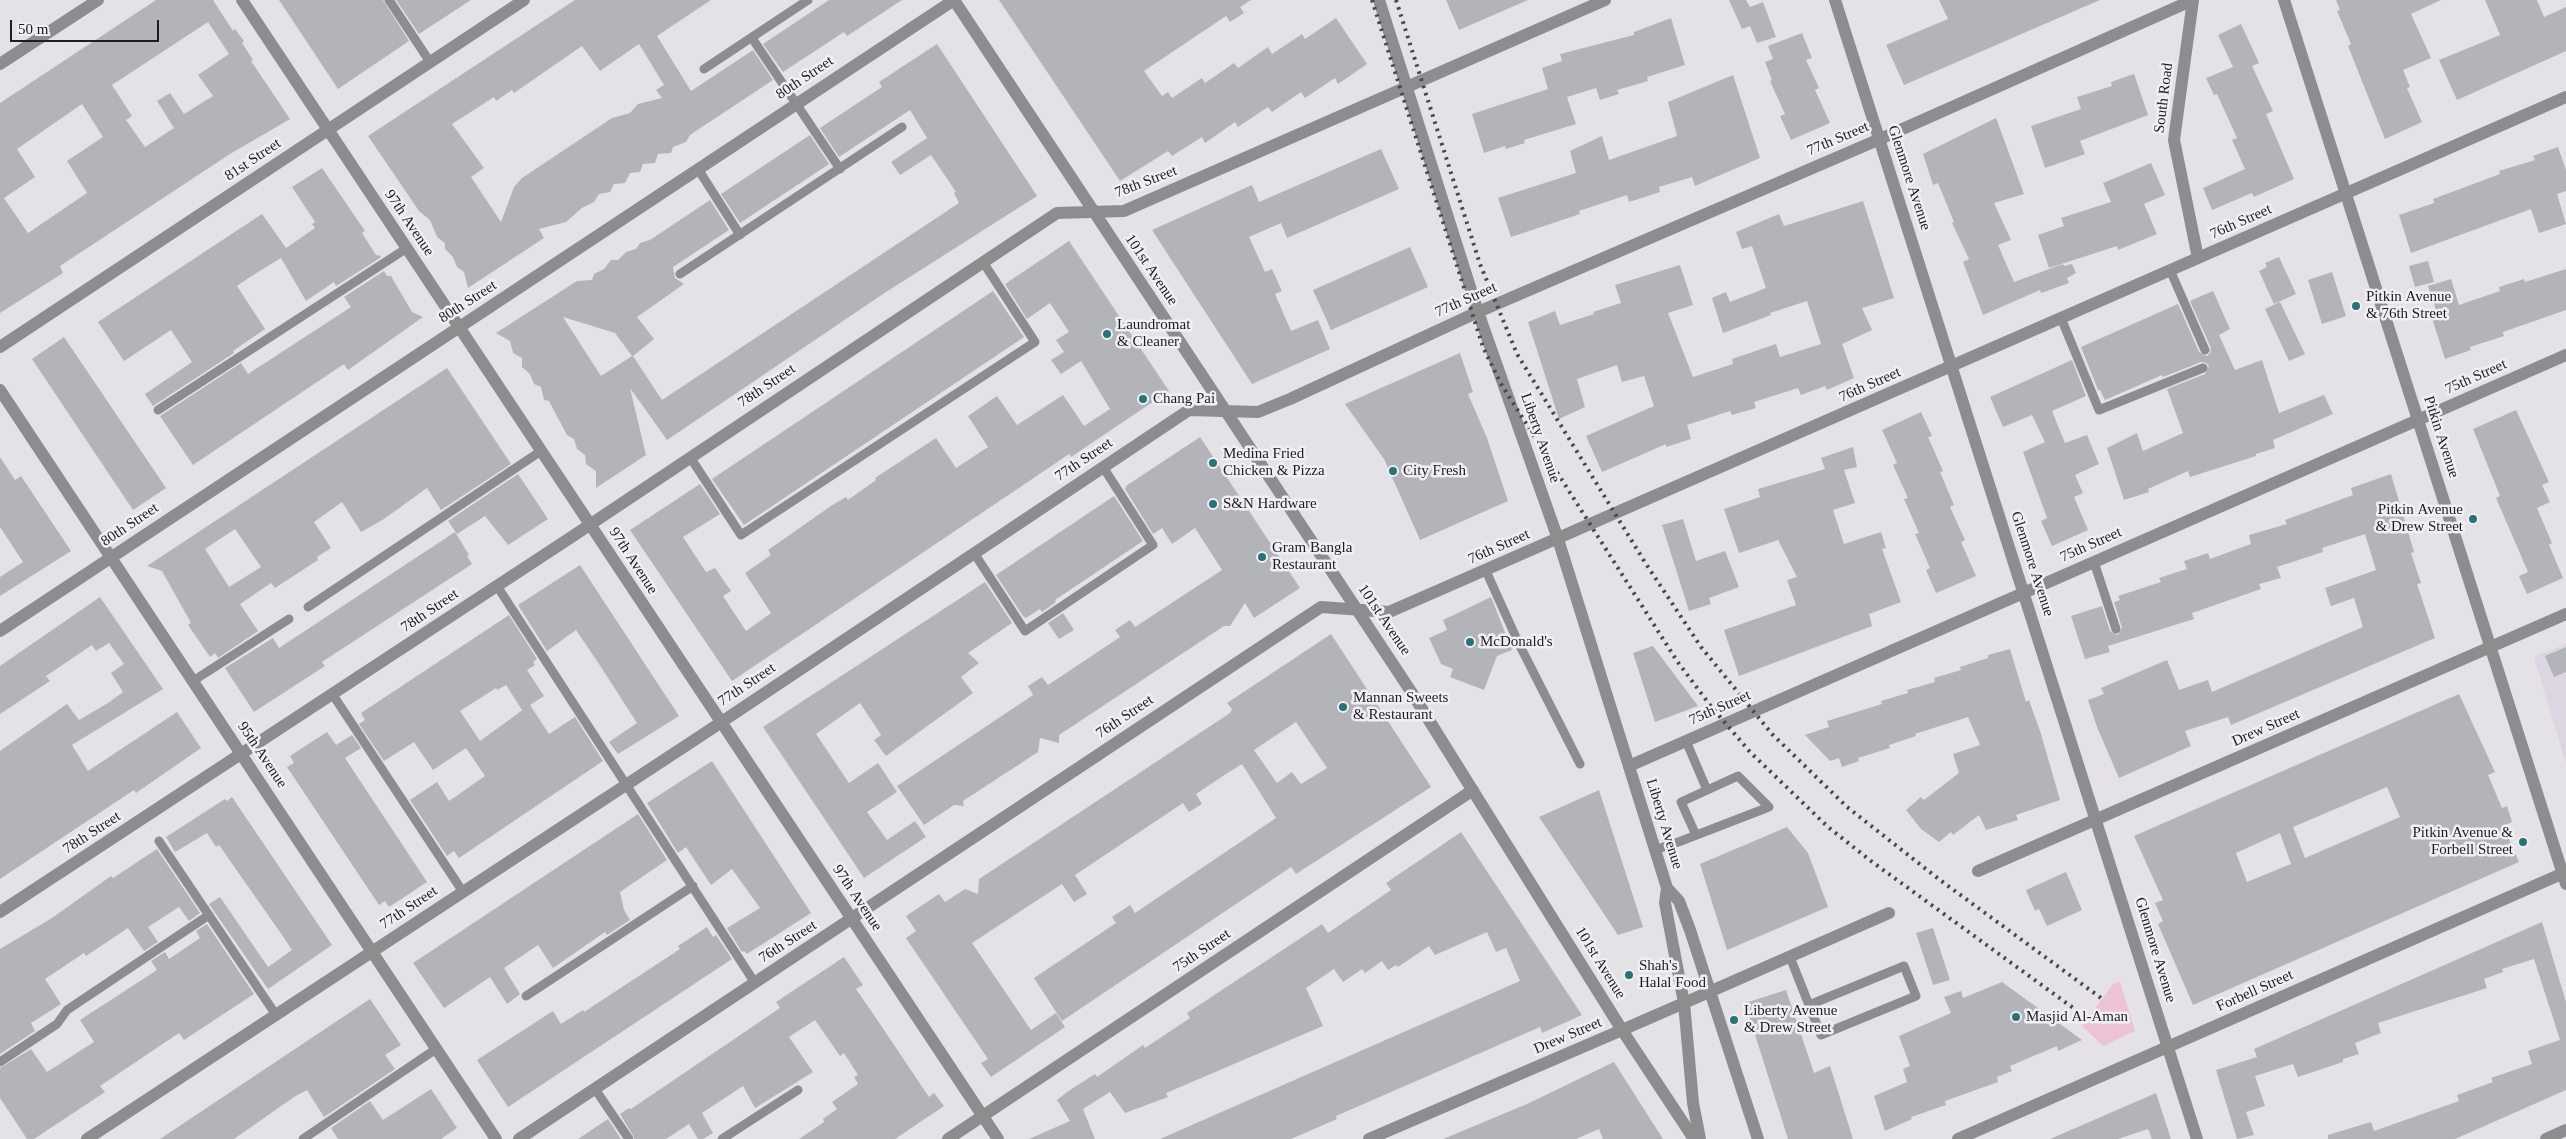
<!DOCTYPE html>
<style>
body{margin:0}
#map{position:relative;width:2566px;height:1139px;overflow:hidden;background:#e4e2e7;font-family:"Times New Roman",serif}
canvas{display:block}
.scale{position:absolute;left:10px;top:20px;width:149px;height:22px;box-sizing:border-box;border:2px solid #1e1d1f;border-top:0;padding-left:6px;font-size:15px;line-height:18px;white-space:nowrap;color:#1e1d1f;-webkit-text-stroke:4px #f1eff5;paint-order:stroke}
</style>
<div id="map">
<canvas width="2566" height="1139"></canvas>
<div class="scale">50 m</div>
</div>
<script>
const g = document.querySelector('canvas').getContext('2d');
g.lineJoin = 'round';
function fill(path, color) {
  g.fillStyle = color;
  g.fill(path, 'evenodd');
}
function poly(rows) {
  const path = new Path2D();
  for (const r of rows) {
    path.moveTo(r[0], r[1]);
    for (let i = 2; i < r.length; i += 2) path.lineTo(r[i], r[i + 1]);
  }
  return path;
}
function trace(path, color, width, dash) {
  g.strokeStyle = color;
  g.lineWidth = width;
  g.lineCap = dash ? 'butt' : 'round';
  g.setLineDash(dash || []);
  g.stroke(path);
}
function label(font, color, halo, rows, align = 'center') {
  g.font = font + ' "Times New Roman",serif';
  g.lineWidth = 5;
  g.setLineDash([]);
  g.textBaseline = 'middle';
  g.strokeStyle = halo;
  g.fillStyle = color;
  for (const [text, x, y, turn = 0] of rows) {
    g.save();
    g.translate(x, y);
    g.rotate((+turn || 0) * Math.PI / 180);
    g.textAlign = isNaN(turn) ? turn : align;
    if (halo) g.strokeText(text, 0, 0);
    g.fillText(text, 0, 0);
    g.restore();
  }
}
fill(poly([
 [2566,644,2566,764,2534,657]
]), '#dbd6e2');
fill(poly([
 [2120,982,2135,1031,2103,1046,2082,1026,2113,984]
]), '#ecc2d6');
fill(poly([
 [156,0,213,0,233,31,235,29,244,41,242,43,253,60,251,61,290,119,230,154,60,266,63,273,0,313,0,103],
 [208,22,229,54,198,75,213,96,184,114,170,93,157,101,174,128,145,147,126,120,132,116,112,85],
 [82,104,103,137,67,161,87,193,28,233,4,198,35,177,17,149],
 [279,0,383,0,409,41,338,89],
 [396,0,471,0,419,34],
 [575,0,711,0,657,36,691,91,753,50,773,80,690,135,686,142,673,147,671,153,658,154,655,163,643,164,640,172,630,173,625,183,614,184,610,192,599,194,594,202,582,208,566,222,539,229,544,238,468,288,464,272,457,267,453,257,445,249,445,243,437,237,430,220,419,211,368,136],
 [639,44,664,85,656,90,662,98,638,104,630,113,612,118,522,178,514,187,501,222,471,177,484,168,452,124,494,97,496,101,512,90,514,93,582,46,600,71],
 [829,0,902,0,847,36,844,32,783,72,763,44],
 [999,0,1251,0,1240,7,1244,13,1230,22,1226,16,1144,71,1162,96,1168,92,1172,98,1202,78,1205,83,1234,63,1238,68,1268,47,1272,54,1302,34,1305,39,1336,18,1367,64,1338,84,1335,78,1305,98,1301,92,1272,112,1268,107,1238,127,1235,122,1205,143,1202,137,1172,156,1168,151,1120,181],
 [1446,0,1528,0,1459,30],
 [1729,0,1746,0,1750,7,1763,2,1776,37,1757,43,1750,26,1742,29],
 [1939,0,2100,0,1904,85,1886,45,1948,19],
 [2336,0,2441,0,2411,14,2431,58,2403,70,2410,87,2407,88,2422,122,2385,139,2348,46,2351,44,2337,11,2340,10],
 [2485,0,2537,0,2544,17,2566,7,2566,51,2457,100,2439,60,2500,35],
 [1671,18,1685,65,1647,77,1648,81,1617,90,1619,94,1600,100,1596,88,1567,97,1576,124,1524,140,1525,143,1506,149,1505,146,1484,153,1472,114,1548,89,1542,68,1562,61,1560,54,1634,35,1634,32],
 [2241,24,2259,63,2252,66,2273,111,2266,114,2294,179,2254,197,2252,193,2212,210,2203,188,2245,169,2232,140,2237,138,2217,94,2214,95,2206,78,2233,67,2218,35],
 [1802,33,1812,58,1806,60,1819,88,1815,90,1830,123,1791,140,1780,116,1785,114,1770,81,1772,80,1765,62,1773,59,1768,46],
 [937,44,1037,196,886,292,667,440,630,388,646,455,596,488,596,471,586,464,585,455,577,449,574,439,567,435,549,401,544,400,541,387,534,384,530,374,522,367,522,358,513,353,510,341,496,333,577,281,592,280,594,274,604,269,611,260,618,260,626,252,636,249,640,243,650,240,710,200,729,230,673,267,675,278,684,284,637,317,654,339,633,356,662,400,959,203,954,193,956,192,931,155,900,175,891,162,927,138,910,110,839,157,820,128,882,87,879,82],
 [563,317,615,333,632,356,601,376],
 [2134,74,2148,115,2080,141,2085,154,2045,168,2031,126,2081,109,2077,97,2112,86,2111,82],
 [1733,75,1760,158,1695,186,1692,177,1659,187,1660,192,1629,202,1627,195,1579,211,1580,214,1511,237,1498,198,1576,173,1570,151,1602,136,1609,160,1677,136,1668,102],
 [1996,118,2024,194,1994,203,2011,240,1998,245,2014,282,2063,264,2064,266,2072,264,2076,273,2067,278,2069,283,2041,293,2040,290,1983,315,1963,262,1969,259,1952,223,1954,222,1938,183,1933,185,1923,154],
 [810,135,829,164,740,223,721,194],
 [2558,147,2566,170,2566,191,2557,194,2566,224,2539,233,2531,209,2411,253,2399,215,2434,203,2433,199,2500,174,2499,171,2535,160,2533,156],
 [1381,149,1399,189,1287,238,1281,223,1249,237,1265,272,1272,269,1282,291,1275,294,1291,331,1318,320,1330,349,1252,384,1152,230,1252,185,1259,202],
 [2151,163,2165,195,2144,204,2157,234,2118,250,2117,246,2049,268,2038,235,2064,226,2061,218,2111,202,2103,183],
 [322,168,365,231,362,233,376,255,381,256,380,258,336,286,334,282,306,301,281,258,250,277,237,286,265,329,233,351,234,353,153,406,145,394,192,362,171,330,124,361,98,322,262,214,286,248,315,228,312,224,315,222,292,187],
 [1863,201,1894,298,1862,308,1872,330,1842,344,1854,378,1827,390,1825,386,1801,395,1798,388,1754,402,1756,408,1732,415,1730,411,1687,425,1691,439,1666,447,1666,444,1602,472,1586,436,1654,406,1644,376,1622,382,1617,365,1577,379,1585,407,1559,419,1528,322,1555,311,1560,325,1594,314,1593,312,1621,303,1615,285,1680,265,1693,305,1668,313,1693,377,1733,364,1732,359,1776,344,1780,357,1821,344,1807,301,1770,313,1771,315,1723,333,1712,298,1726,292,1730,302,1766,288,1752,246,1742,249,1736,232,1779,214,1784,226],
 [1069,241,1169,391,1071,457,1069,454,1050,467,732,681,630,530,700,484,720,514,683,537,706,572,715,568,731,591,723,596,746,631,771,613,745,573,771,555,768,550,831,506,846,497,848,500,876,480,875,478,936,438,956,468,988,447,968,416,997,396,1017,425,1063,395,1084,426,1110,409,1081,361,1061,374,1051,360,1064,352,1056,340,1069,332,1050,303,1027,319,1005,284],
 [1410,247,1428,287,1331,330,1313,290],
 [2279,257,2296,294,2274,304,2259,271,2267,267,2265,263],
 [2428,261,2434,282,2415,287,2409,266],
 [2566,269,2566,310,2503,332,2504,336,2470,347,2471,350,2445,359,2432,318,2438,316,2428,286,2451,279,2459,305,2500,291,2499,287,2524,279,2525,282],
 [384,271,387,276,391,276,412,312,423,317,348,370,344,364,193,465,160,416,241,363,248,374,351,307,344,297],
 [2332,272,2346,316,2322,324,2308,280],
 [993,291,1024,337,744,525,712,479],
 [2213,291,2230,329,2219,335,2235,370,2262,360,2279,413,2324,395,2333,414,2273,440,2275,448,2256,454,2256,456,2190,477,2188,471,2148,489,2149,492,2124,500,2107,448,2137,433,2143,451,2183,433,2167,389,2205,374,2209,366,2206,363,2201,362,2163,377,2162,375,2105,400,2100,390,2098,390,2081,347,2178,304,2199,352,2207,356,2210,353,2211,348,2190,301],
 [2280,302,2305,354,2289,361,2265,309],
 [64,337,166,488,133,510,32,359],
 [1460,353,1473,392,1468,394,1487,438,1508,501,1420,540,1384,459,1345,404],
 [2072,360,2086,396,2052,411,2065,443,2087,435,2099,464,2075,475,2083,493,2074,497,2088,530,2052,546,2041,521,2047,518,2023,452,2045,442,2032,415,2003,427,1990,397],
 [447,368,511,464,441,510,427,488,384,519,361,532,342,502,314,522,331,548,317,557,318,560,275,588,271,583,240,604,258,631,218,658,215,653,210,657,188,625,191,623,162,571,147,566],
 [235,529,261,567,229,587,205,549],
 [2516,410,2549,482,2542,485,2550,502,2537,508,2552,543,2549,545,2563,578,2527,594,2519,576,2528,572,2496,498,2500,496,2473,429],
 [1921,412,1932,436,1928,437,1943,471,1940,472,1954,505,1950,507,1965,540,1961,542,1976,576,1936,593,1926,570,1930,568,1915,534,1919,533,1904,499,1908,498,1893,465,1897,463,1882,430],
 [1200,437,1300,588,1254,618,1245,603,1230,626,1224,626,1059,735,1059,743,1040,738,1038,752,963,801,964,806,954,805,924,825,897,786,1033,695,1028,686,1042,677,1048,685,1120,637,1115,630,1130,620,1135,627,1222,570,1195,528,1172,544,1162,528,1153,534,1125,489,1126,486],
 [1853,447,1857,467,1844,470,1855,503,1833,510,1844,544,1881,532,1886,548,1882,549,1901,602,1869,614,1872,626,1739,676,1724,630,1796,605,1787,580,1797,577,1778,540,1739,553,1724,509,1760,497,1758,489,1825,469,1821,458],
 [0,457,15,480,21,476,71,551,0,596,0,577,23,562,0,527],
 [518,474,548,519,508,545,485,516,457,534,448,521],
 [2391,474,2414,552,2411,553,2421,583,2417,584,2435,638,2231,725,2228,717,2185,731,2191,746,2119,778,2097,727,2088,700,2104,694,2101,688,2167,660,2179,690,2208,680,2212,692,2363,627,2354,598,2331,606,2325,588,2376,570,2365,534,2322,548,2323,552,2277,567,2281,578,2259,584,2261,589,2192,613,2194,619,2108,646,2110,652,2085,659,2071,616,2102,606,2110,631,2118,635,2122,628,2114,602,2120,600,2118,596,2161,582,2159,578,2187,569,2184,561,2208,553,2210,559,2251,544,2249,535,2287,524,2285,520,2353,495,2351,488],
 [1114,496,1143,541,1055,600,1056,602,1042,612,1040,609,1026,618,1023,616,996,575],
 [1683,519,1696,561,1725,551,1739,587,1709,598,1711,604,1689,611,1662,525],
 [455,532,469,555,467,556,472,564,322,662,325,666,254,712,225,668,273,638,279,648],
 [580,565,679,716,618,754,609,742,637,723,599,664,576,630,547,651,518,605],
 [985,582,1012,623,968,653,979,663,961,677,973,693,886,756,874,740,881,735,860,703,816,734,849,783,878,763,897,792,867,812,887,840,915,821,926,837,864,878,763,727],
 [100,597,163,689,72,745,88,771,177,712,201,748,136,793,134,790,0,879,0,751,67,704,79,720,108,703,123,692,111,673,124,664,109,643,96,651,92,645,46,676,50,681,0,714,0,666],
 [1491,597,1512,650,1497,656,1484,690,1450,677,1453,669,1441,664,1429,638,1447,630,1443,620],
 [1063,613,1074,630,1059,639,1048,623],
 [509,615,537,659,533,662,535,665,527,670,544,696,530,705,549,734,575,717,603,761,459,858,454,851,447,856,410,800,437,782,449,801,485,776,466,748,433,770,414,742,384,761,359,724,365,720,361,713],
 [506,685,522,710,524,709,480,741,460,711,496,688,497,690],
 [1331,634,1431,787,1296,874,1291,867,1062,1021,1034,978,1116,923,1112,917,1130,905,1135,913,1276,818,1242,764,1226,774,1196,794,1202,804,1189,812,1183,803,1075,875,1087,894,1074,902,1062,884,972,943,1031,1030,1056,1013,1065,1027,991,1077,981,1063,988,1059,906,938,916,931,906,916,939,894,945,902,965,889,978,894,979,879,1230,713,1232,709,1227,703],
 [1296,722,1327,768,1301,784,1292,772,1277,783,1254,750],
 [1653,646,1698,706,1655,722,1633,653],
 [2566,647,2566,672,2554,677,2545,656],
 [2010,649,2026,702,2029,700,2041,734,2060,800,2016,815,2018,820,1986,830,1979,815,1953,835,1951,832,1939,842,1921,829,1906,810,1921,797,1924,800,1959,773,1953,754,1980,745,1968,717,1915,734,1916,736,1889,745,1890,748,1858,758,1859,761,1842,767,1839,758,1830,761,1805,735,1829,727,1827,721,1882,704,1881,701,1908,693,1907,690,1935,682,1934,678,1961,670,1960,667,1988,658,1988,655],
 [2459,694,2495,772,2488,775,2502,808,2507,806,2512,822,2503,826,2519,862,2193,1005,2158,924,2163,921,2155,903,2163,900,2134,836],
 [2387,787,2400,817,2305,858,2293,827],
 [2280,833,2291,864,2247,882,2236,853],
 [327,732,336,745,352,735,361,748,345,758,427,882,389,907,385,901,379,905,287,767,294,763,290,756],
 [712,761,811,913,747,954,744,951,742,952,727,928,760,908,732,869,711,885,686,847,678,853,647,803],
 [1599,790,1643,927,1618,935,1539,817],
 [232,797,332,945,268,989,209,904,220,897,268,967,292,950,282,935,219,845,216,847,207,833,175,852,166,837,225,799,227,801],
 [638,814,667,860,620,892,624,910,630,920,607,935,605,932,553,968,538,945,504,968,520,994,507,1004,490,977,444,1008,413,963],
 [1787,827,1808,853,1828,907,1727,950,1700,864],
 [1461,832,1582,1015,1542,1033,1540,1027,1336,1116,1337,1119,1291,1139,1160,1139,1520,981,1506,948,1496,952,1487,932,1435,955,1429,946,1398,967,1396,965,1388,970,1382,961,1365,973,1362,969,1343,982,1334,969,1306,988,1323,1026,1166,1093,1168,1097,1125,1113,1110,1092,1083,1109,1095,1139,1029,1139,1070,1121,1057,1100,1067,1092,1095,1074,1097,1077,1143,1045,1145,1048,1190,1018,1187,1013,1322,924,1328,933,1391,890,1386,883],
 [157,849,200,913,189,921,179,907,148,927,158,942,144,951,128,928,86,956,84,953,45,979,61,1004,31,1023,35,1031,0,1054,0,949,52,918,111,876,113,878],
 [2066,872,2082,910,2047,926,2039,909,2035,911,2026,890],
 [2542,922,2566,1002,2566,1090,2455,1139,2328,1139,2328,1135,2371,1122,2374,1131,2459,1101,2457,1095,2493,1082,2491,1078,2532,1064,2528,1051,2560,1040,2534,959,2502,969,2503,972,2484,979,2487,988,2378,1023,2381,1033,2355,1043,2359,1054,2343,1059,2343,1062,2298,1077,2293,1064,2255,1076,2265,1106,2246,1112,2254,1135,2237,1139,2216,1070,2257,1057,2254,1049],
 [207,924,254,994,184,1040,179,1033,100,1086,105,1092,34,1139,27,1139,0,1098,0,1068,31,1049,47,1072,94,1042,80,1020,157,970,151,961,165,952,169,959,200,938,196,931],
 [707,927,713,937,716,935,732,959,508,1107,477,1060,553,1011,561,1024,583,1010,584,1012,680,949,678,946],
 [1933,928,1950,980,1933,985,1916,933],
 [844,957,863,985,856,989,878,1021,929,1097,934,1093,944,1106,895,1139,799,1139,824,1122,823,1119,837,1109,832,1102,858,1084,854,1077,858,1075,844,1053,840,1056,815,1020,789,1037,813,1072,755,1108,743,1086,702,1113,713,1133,703,1139,698,1139,689,1124,666,1139,635,1139,620,1114,629,1108,631,1109,780,1008,776,1002],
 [2002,982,2082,1040,2058,1051,2057,1046,2010,1066,2012,1071,1997,1077,1998,1082,1945,1101,1946,1105,1911,1117,1912,1119,1885,1131,1874,1096,1907,1082,1903,1069,1910,1066,1899,1036,1951,1013,1944,997,1961,991,1963,998],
 [1786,990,1814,1073,1830,1066,1853,1139,1788,1139,1745,1003],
 [370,999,401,1045,385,1055,395,1069,324,1117,307,1090,294,1097,234,1139,160,1139],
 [1614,1062,1663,1139,1603,1139,1599,1129,1576,1139,1443,1139,1527,1104],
 [431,1089,457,1128,441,1139,338,1139,331,1128,370,1101,383,1120],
 [2156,1093,2171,1139,2152,1139,2148,1129,2118,1139,2050,1139],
 [608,1119,621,1139,578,1139]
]), '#b3b4b9');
trace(poly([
 [389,0,430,62],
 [752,38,840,169],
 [704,69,808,0],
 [698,169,740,235],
 [2170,270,2205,350],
 [680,274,902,127],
 [2061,318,2099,410,2203,368],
 [158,410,407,248],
 [690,457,741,535,1035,342,983,262],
 [974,553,1025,631,1153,545,1103,467],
 [2094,562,2116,629],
 [1486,571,1519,644,1580,764],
 [497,586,755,983],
 [308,607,541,451],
 [193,681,289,619],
 [333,695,463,892],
 [1686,741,1707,790],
 [159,841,276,1015],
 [1655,850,1681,841,1769,807,1738,776,1681,802,1696,835],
 [1790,957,1809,1005,1821,1035,1916,996,1904,966,1809,1005],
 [526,996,693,886],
 [0,1062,57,1024,67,1010,209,915],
 [595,1089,629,1139],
 [303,1139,436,1049],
 [722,1139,798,1090]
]), '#8e8c8e', 9);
trace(poly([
 [1622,1030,1684,1003]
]), '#8e8c8e', 12);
trace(poly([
 [242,0,998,1139],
 [954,0,1412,693,1622,1030,1694,1139],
 [1835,0,2197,1139],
 [2193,0,2174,140,2198,258],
 [0,64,98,0],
 [0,347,524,0],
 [0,390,496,1139],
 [0,631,954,0],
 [1629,766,2566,355],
 [1978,871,2566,614],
 [0,912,570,538,1057,213,1124,211,1605,0],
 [1684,1003,1889,913],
 [87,1139,702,735,1189,410,1258,412,1290,399,1478,312,1880,139,2193,0],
 [519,1139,1321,607,1389,612,2566,97],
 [948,1139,1473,790],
 [1369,1139,1622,1030],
 [1958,1139,2566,872],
 [2546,1139,2566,1130]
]), '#8e8c8e', 12);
trace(poly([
 [1379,0,1478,312,1558,539,1667,888,1665,903,1684,1003,1693,1103,1700,1139],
 [2284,0,2566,884],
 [1667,888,1679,901,1690,930,1758,1139]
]), '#8e8c8e', 12);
trace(poly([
 [1372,0,1483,347,1501,384,1677,661,1710,705,1750,752,1828,827,1871,861,2087,1018],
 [1396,0,1480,264,1517,354,1646,564,1701,647,1772,734,1847,807,1940,880,2101,998]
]), '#49484b', 4, [2.5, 5]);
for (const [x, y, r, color] of [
 [2356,306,5,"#287374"],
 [1107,334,5,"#287374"],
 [1143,399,5,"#287374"],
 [1213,463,5,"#287374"],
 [1393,471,5,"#287374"],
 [1213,504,5,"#287374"],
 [2473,519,5,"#287374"],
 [1262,557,5,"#287374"],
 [1470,642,5,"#287374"],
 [1343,707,5,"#287374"],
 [2523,842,5,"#287374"],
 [1629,975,5,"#287374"],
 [2016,1017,5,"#287374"],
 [1734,1020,5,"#287374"]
]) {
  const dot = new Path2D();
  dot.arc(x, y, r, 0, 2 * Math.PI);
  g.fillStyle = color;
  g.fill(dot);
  trace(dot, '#f1eff5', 2);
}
label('15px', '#1e1d1f', '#f1eff5', [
 ["80th Street",805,78,-34],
 ["South Road",2164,98,-83],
 ["77th Street",1838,139,-23],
 ["81st Street",253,160,-34],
 ["Glenmore Avenue",1909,178,72],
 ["78th Street",1146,182,-21],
 ["76th Street",2241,222,-24],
 ["97th Avenue",409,223,56],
 ["101st Avenue",1151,270,56],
 ["77th Street",1466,300,-24],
 ["80th Street",468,302,-33],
 ["75th Street",2476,377,-24],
 ["76th Street",1870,385,-24],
 ["78th Street",767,386,-34],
 ["Pitkin Avenue",2441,437,72],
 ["Liberty Avenue",1540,438,71],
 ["77th Street",1084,460,-34],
 ["80th Street",130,525,-34],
 ["75th Street",2091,545,-24],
 ["76th Street",1499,547,-24],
 ["97th Avenue",633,561,57],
 ["Glenmore Avenue",2032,564,72],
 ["78th Street",430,611,-34],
 ["101st Avenue",1384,620,56],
 ["77th Street",747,685,-34],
 ["75th Street",1720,708,-24],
 ["76th Street",1125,717,-34],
 ["Drew Street",2266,728,-24],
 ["95th Avenue",262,755,56],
 ["Liberty Avenue",1664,824,73],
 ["78th Street",92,833,-33],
 ["97th Avenue",857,898,56],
 ["77th Street",409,908,-34],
 ["76th Street",788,942,-33],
 ["Glenmore Avenue",2155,950,73],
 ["75th Street",1202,951,-34],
 ["101st Avenue",1600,963,58],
 ["Forbell Street",2255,991,-24],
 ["Drew Street",1568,1036,-23]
]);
label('15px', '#1e1d1f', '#f1eff5', [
 ["Pitkin Avenue",2366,297],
 ["& 76th Street",2366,314],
 ["Laundromat",1117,325],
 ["& Cleaner",1117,342],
 ["Chang Pai",1153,399],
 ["Medina Fried",1223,454],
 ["Chicken & Pizza",1223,471],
 ["City Fresh",1403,471],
 ["S&N Hardware",1223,504],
 ["Pitkin Avenue",2463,510,"right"],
 ["& Drew Street",2463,527,"right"],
 ["Gram Bangla",1272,548],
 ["Restaurant",1272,565],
 ["McDonald's",1480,642],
 ["Mannan Sweets",1353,698],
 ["& Restaurant",1353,715],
 ["Pitkin Avenue &",2513,833,"right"],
 ["Forbell Street",2513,850,"right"],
 ["Shah's",1639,966],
 ["Halal Food",1639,983],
 ["Liberty Avenue",1744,1011],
 ["& Drew Street",1744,1028],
 ["Masjid Al-Aman",2026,1017]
], 'left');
</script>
